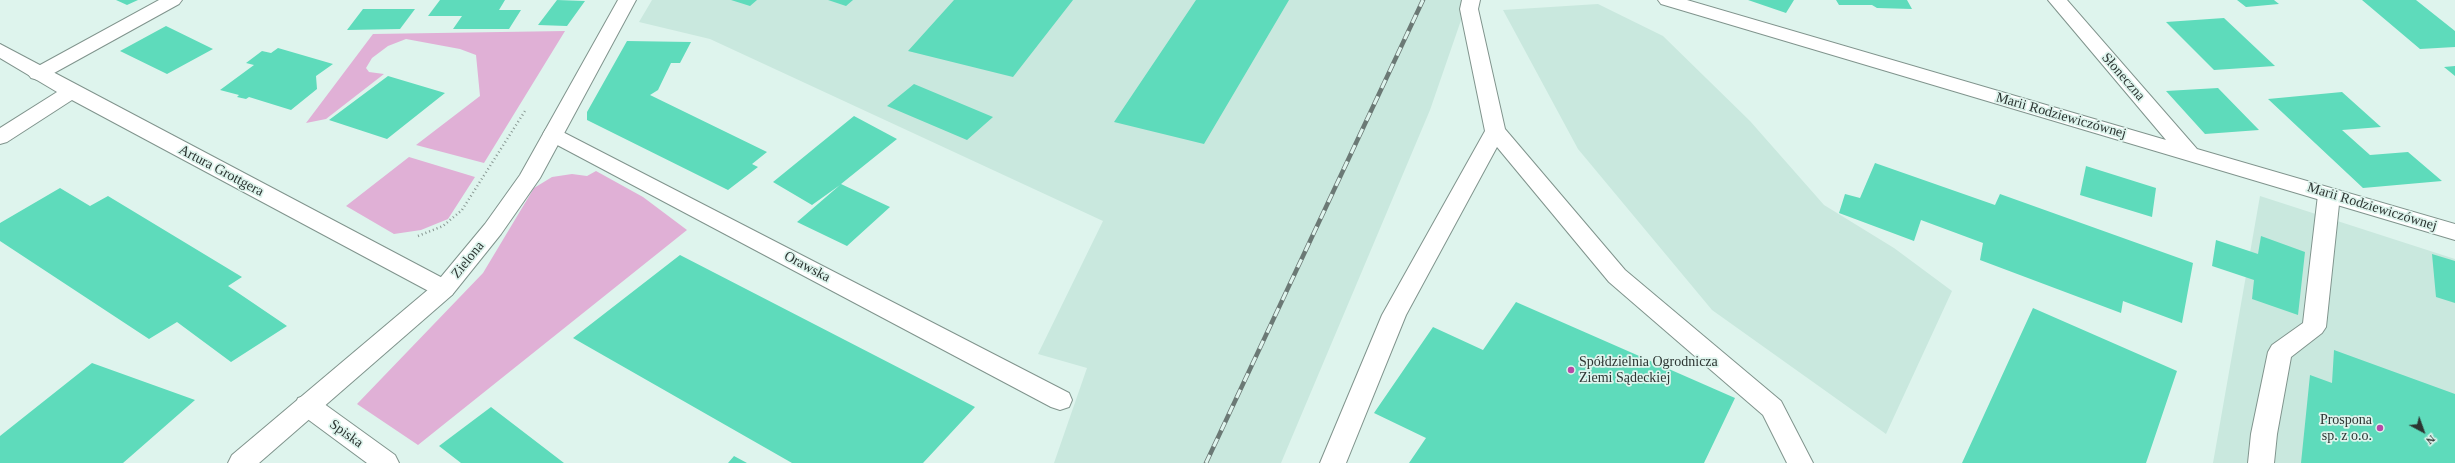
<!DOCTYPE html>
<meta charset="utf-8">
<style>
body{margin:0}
#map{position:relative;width:2455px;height:463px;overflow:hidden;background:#def4ed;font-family:Georgia,serif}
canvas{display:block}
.north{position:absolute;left:2403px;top:411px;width:40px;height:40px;-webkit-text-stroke:3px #def4ed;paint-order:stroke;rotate:139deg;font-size:11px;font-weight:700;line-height:16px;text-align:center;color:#2c3532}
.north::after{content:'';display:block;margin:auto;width:14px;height:18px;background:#2c3532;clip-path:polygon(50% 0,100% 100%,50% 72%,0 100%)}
</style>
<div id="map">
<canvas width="2455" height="463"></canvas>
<div class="north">N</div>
</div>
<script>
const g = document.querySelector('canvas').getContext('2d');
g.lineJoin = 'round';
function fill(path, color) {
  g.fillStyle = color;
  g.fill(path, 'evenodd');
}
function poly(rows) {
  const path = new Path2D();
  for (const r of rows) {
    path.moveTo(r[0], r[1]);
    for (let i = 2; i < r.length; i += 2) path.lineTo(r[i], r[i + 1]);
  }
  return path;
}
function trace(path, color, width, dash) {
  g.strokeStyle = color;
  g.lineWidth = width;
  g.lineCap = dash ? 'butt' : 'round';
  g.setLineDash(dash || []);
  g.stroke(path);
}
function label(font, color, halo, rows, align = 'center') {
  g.font = font + ' Georgia,serif';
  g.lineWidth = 3.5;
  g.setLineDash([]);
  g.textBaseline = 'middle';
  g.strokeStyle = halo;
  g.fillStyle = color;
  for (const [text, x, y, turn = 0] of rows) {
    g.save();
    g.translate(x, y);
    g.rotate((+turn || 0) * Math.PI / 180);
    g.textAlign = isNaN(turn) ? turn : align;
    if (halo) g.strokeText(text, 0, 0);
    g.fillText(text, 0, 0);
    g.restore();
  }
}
fill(poly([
 [652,0,1468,0,1430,110,1281,463,1054,463,1087,368,1038,354,1103,221,710,39,639,22],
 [1598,4,1663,36,1750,121,1824,205,1894,248,1952,291,1886,434,1712,310,1578,149,1503,10],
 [2260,196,2455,259,2455,463,2213,463]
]), '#c9e8de');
fill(poly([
 [565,31,484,163,416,145,480,96,476,55,460,49,406,39,388,46,372,58,366,68,369,72,384,74,326,119,306,123,373,34],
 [409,157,475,177,448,219,421,230,394,234,346,206],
 [596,171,643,197,687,230,418,445,357,404,483,273,534,188,552,177,572,174,587,176]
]), '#e0b0d6');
fill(poly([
 [116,0,138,0,127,5],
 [440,0,505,0,499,10,521,10,509,29,453,29,462,16,428,16],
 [557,0,585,1,567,26,538,25],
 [731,0,757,0,750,6],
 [828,0,853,0,846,6],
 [954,0,1073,0,1013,77,908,51],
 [1196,0,1289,0,1204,144,1114,122],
 [1748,0,1794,0,1786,13],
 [1836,0,1869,0,1872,5,1869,0,1907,0,1912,9,1877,8,1872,5,1839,5],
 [2237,0,2274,0,2279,4,2246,7],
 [2362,0,2416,0,2455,31,2455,47,2420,49],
 [363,9,415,9,400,29,347,30],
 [2224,18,2275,66,2214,70,2166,22],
 [166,26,213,49,167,74,120,51],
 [627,41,691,42,680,63,671,63,658,90,650,95,767,152,752,164,758,167,728,190,587,120,587,112],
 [278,48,333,64,316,76,317,89,291,110,249,97,246,99,237,97,239,95,220,90,254,65,246,63,262,51,271,53],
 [2455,66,2455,76,2444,67],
 [388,76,445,93,387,139,329,120],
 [914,84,993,117,967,140,887,106],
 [2218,88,2259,130,2205,134,2166,91],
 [2342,92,2381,127,2342,130,2370,155,2408,152,2442,181,2363,188,2268,99],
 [854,116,897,139,841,184,890,207,847,246,797,222,840,185,812,205,773,182],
 [1875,163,1995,205,2000,194,2193,263,2182,323,2123,301,2121,313,1980,260,1983,243,1921,220,1914,241,1839,213,1845,194,1860,198],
 [2086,166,2156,188,2152,217,2080,195],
 [60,188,90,206,108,196,242,277,228,286,287,326,231,362,177,322,149,339,0,241,0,223],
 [2261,236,2305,252,2298,315,2252,299,2254,280,2212,266,2216,240,2258,254],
 [2432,254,2455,261,2455,303,2436,297],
 [680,255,975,407,923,463,792,463,573,338],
 [1516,302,1735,398,1704,463,1409,463,1426,438,1374,413,1433,327,1483,350],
 [2033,308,2177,371,2146,463,1962,463],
 [2334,350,2455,394,2455,463,2301,463,2310,375,2332,383],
 [92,363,195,400,123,463,0,463,0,436],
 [491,407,564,463,461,463,439,446],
 [734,456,747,463,728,463]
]), '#5edbbb');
const service = poly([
 [159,0,182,0,179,4,45,78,38,80,31,78,28,74,31,70,159,0],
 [1462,0,1480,0,1478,9,1505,129,1625,270,1781,401,1813,463,1787,463,1763,415,1609,282,1497,147,1406,315,1346,463,1320,463,1382,315,1485,131,1460,9,1462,0],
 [2329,188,2337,190,2340,195,2326,327,2322,333,2291,357,2277,434,2274,463,2248,463,2251,434,2268,352,2272,345,2303,323,2318,195,2321,190,2329,188],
 [307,395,316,398,395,455,399,463,367,463,298,412,295,405,298,398,307,395]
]);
const minor = poly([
 [1658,0,1687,0,2166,140,2048,0,2067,0,2197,149,2455,224,2455,240,1661,4,1658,0],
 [0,44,452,283,455,289,452,295,444,297,436,295,72,100,7,142,0,144,0,128,57,92,0,58,0,44],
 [553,127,1069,393,1072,400,1069,407,1060,410,1051,407,546,139,543,134,546,129,553,127]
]);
const tertiary = poly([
 [618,0,636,0,540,178,501,234,452,295,259,463,228,463,232,455,436,283,485,224,520,175,618,0]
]);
trace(service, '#80948d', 2);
trace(minor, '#80948d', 2);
trace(tertiary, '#80948d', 2);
trace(poly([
 [418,236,443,226,462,210,525,111]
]), '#879691', 2.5, [1, 3]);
fill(service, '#fff');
fill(minor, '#fff');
fill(tertiary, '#fff');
const rail = poly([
 [1206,463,1423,0]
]);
trace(rail, '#6b7975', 4.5);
trace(rail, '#def4ed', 3, [9]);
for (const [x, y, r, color] of [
 [1571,370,4,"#b749a7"],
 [2380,428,4,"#b749a7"]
]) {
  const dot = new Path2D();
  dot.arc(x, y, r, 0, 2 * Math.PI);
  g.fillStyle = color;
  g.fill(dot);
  trace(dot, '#def4ed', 1.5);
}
label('14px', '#2c3532', '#def4ed', [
 ["Słoneczna",2123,77,49],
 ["Marii Rodziewiczównej",2061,116,16],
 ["Artura Grottgera",221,171,28],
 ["Marii Rodziewiczównej",2372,207,17],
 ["Zielona",468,260,-51],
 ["Orawska",807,267,28],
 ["Spiska",346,434,36]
]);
label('14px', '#2c3532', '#def4ed', [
 ["Spółdzielnia Ogrodnicza",1579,362],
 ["Ziemi Sądeckiej",1579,378],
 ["Prospona",2372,420,"right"],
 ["sp. z o.o.",2372,436,"right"]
], 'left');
</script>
